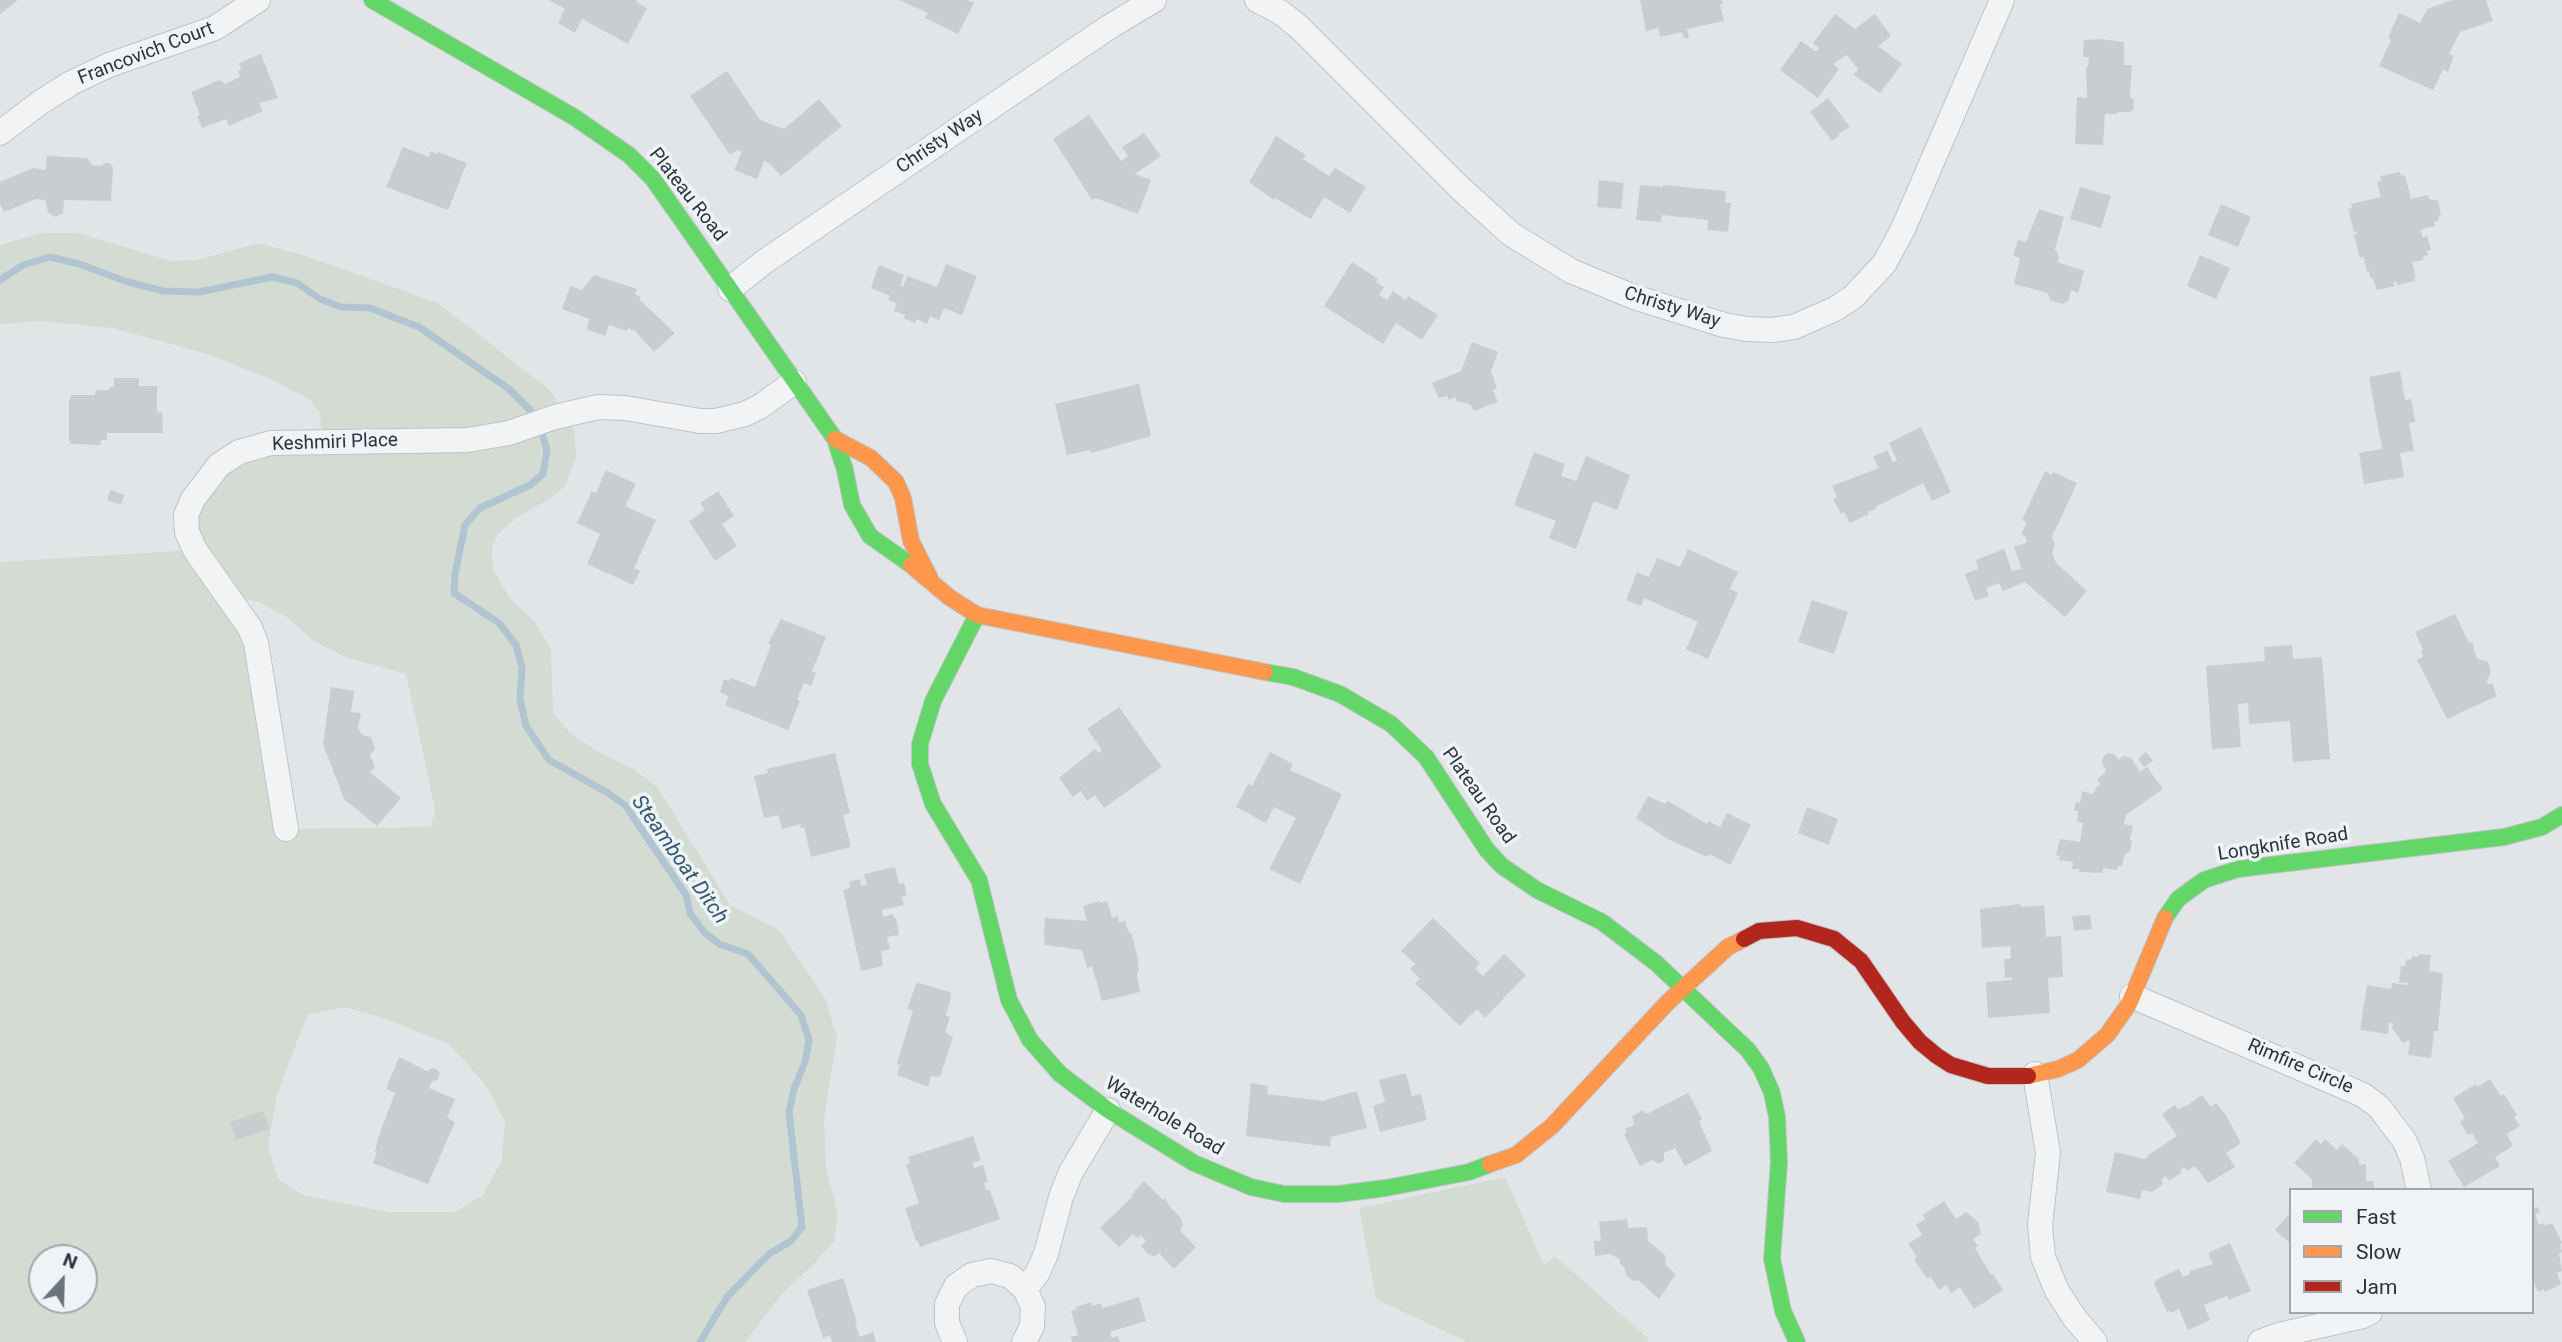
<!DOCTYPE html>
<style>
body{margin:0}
#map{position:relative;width:2562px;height:1342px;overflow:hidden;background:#e2e5e7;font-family:Roboto,sans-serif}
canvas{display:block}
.legend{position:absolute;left:2289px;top:1188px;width:245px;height:126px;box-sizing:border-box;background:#f0f3f6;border:2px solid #a0a7ad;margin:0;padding:9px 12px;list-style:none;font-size:21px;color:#293440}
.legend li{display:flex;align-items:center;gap:14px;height:35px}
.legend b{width:35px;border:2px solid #a0a7ad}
.north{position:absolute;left:28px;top:1244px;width:70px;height:70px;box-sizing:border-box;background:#f0f3f6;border:2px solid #a0a7ad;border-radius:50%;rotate:22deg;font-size:19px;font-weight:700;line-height:28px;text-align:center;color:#293440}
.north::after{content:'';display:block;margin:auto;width:24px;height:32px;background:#6a727a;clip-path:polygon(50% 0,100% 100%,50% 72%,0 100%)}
</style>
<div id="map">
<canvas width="2562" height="1342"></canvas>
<ul class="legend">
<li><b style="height:9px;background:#63d668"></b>Fast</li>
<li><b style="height:9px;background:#ff974d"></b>Slow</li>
<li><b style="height:9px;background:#b3261e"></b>Jam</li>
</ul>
<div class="north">N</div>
</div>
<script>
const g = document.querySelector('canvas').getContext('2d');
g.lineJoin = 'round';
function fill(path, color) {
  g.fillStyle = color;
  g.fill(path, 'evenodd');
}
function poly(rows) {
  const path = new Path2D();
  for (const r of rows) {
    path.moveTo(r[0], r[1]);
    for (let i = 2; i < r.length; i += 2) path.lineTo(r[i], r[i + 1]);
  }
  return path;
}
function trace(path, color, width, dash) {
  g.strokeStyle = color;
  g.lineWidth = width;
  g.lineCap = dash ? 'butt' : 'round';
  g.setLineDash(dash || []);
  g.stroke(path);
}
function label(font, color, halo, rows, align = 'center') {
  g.font = font + ' Roboto,sans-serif';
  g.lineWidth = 7;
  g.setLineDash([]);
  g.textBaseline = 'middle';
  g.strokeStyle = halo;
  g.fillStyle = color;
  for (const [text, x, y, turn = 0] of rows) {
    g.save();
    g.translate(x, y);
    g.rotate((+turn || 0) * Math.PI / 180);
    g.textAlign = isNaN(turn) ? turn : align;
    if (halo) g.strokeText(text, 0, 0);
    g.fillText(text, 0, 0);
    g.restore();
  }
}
fill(poly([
 [42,233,78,233,171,261,196,260,259,243,306,256,438,303,550,390,574,430,576,456,565,486,551,498,516,518,498,534,492,548,493,569,509,597,535,622,551,649,553,712,570,733,595,750,635,770,658,788,730,905,779,930,825,998,837,1037,824,1119,826,1167,838,1216,834,1241,815,1263,780,1296,745,1342,0,1342,0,562,195,550,187,532,219,465,322,441,320,413,310,400,272,380,207,354,113,328,40,321,0,324,0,245],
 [229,595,259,602,288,618,313,641,345,657,406,674,435,809,431,827,286,829,239,610],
 [343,1007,377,1016,449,1044,485,1084,505,1121,502,1160,483,1195,454,1212,388,1212,304,1195,278,1179,268,1146,277,1096,297,1041,308,1015],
 [42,1258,84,1258,84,1300,42,1300],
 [1505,1177,1544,1265,1555,1256,1649,1339,1647,1342,1467,1342,1376,1299,1359,1208]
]), '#d4dbd3');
trace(poly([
 [0,280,23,265,50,257,79,264,128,282,163,291,199,292,272,277,297,283,320,299,341,307,370,308,419,327,509,389,534,414],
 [541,430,547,450,543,474,530,485,480,508,465,525,455,574,454,593,499,623,516,645,522,668,520,699,526,726,549,760,608,793,625,805,686,895,690,913,704,932,719,944,748,954,801,1015,809,1040,805,1062,794,1089,789,1112,802,1227,791,1241,769,1254,727,1297,700,1342]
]), '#b1c4d1', 7);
fill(poly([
 [0,0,18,0,0,14],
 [549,0,637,0,636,2,647,8,628,44,582,19,575,33,558,23,565,9],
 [899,0,968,0,974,3,958,34,925,18,928,13],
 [1640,0,1722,0,1723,4,1720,4,1724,21,1687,29,1689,38,1684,38,1682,32,1660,37,1659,28,1646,31],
 [2452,0,2486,0,2493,21,2460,32,2449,54,2454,56,2448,72,2443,69,2433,90,2379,66,2391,40,2388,38,2399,13,2420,23,2427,9],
 [1835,14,1855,29,1875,14,1891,36,1878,46,1902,64,1880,93,1854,75,1858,69,1847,55,1833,64,1839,69,1818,98,1780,70,1801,41,1816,52,1819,48,1813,43],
 [2101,39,2124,42,2124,65,2132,65,2130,96,2134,101,2133,110,2130,112,2118,112,2116,114,2105,114,2103,145,2075,144,2077,97,2087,98,2086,67,2088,67,2089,57,2083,57,2084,40],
 [261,54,278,98,259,103,263,111,229,126,226,119,202,128,197,116,200,115,191,92,220,80,225,84,240,77,238,71,241,70,239,63],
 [727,71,760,120,784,129,819,99,842,126,781,176,770,164,764,161,757,179,734,170,742,152,737,150,730,155,690,96],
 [1828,98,1850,127,1838,134,1839,136,1832,141,1810,112],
 [1089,115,1121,161,1128,156,1122,147,1144,133,1161,156,1135,174,1151,180,1138,214,1096,198,1092,200,1053,139],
 [1276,136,1306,155,1303,159,1329,176,1335,168,1366,187,1350,213,1324,197,1311,219,1307,217,1275,198,1274,200,1249,182],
 [403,147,429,157,431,151,437,154,438,152,467,163,448,210,386,187],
 [47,156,87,158,92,165,102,166,104,163,109,163,113,167,111,201,64,200,63,213,55,217,48,212,45,200,36,199,4,212,0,203,0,182,33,168,46,170],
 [2400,172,2401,176,2405,175,2411,199,2428,195,2429,199,2438,201,2441,215,2438,216,2439,220,2434,222,2435,226,2422,229,2418,233,2422,232,2422,237,2427,236,2431,250,2427,251,2428,255,2423,256,2424,260,2412,262,2416,277,2414,277,2415,281,2397,285,2396,281,2393,282,2395,286,2377,290,2372,277,2370,278,2369,271,2367,272,2363,256,2360,258,2354,235,2357,234,2357,231,2354,232,2348,209,2352,208,2351,204,2381,197,2377,182,2381,181,2380,176],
 [1599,180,1624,183,1621,209,1597,207],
 [1640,185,1663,187,1663,185,1726,191,1725,202,1731,203,1728,232,1707,230,1708,220,1662,215,1661,222,1636,220],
 [2080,187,2111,196,2101,228,2070,219],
 [2221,204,2251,217,2238,247,2208,235],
 [2039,209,2064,217,2055,249,2059,257,2057,262,2084,271,2078,293,2071,290,2068,301,2062,304,2050,300,2048,294,2044,292,2014,284,2020,258,2013,256,2018,240,2026,242],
 [2200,255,2230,268,2216,299,2187,286],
 [1352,262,1378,279,1376,282,1384,287,1379,295,1387,300,1393,291,1406,300,1408,296,1438,315,1422,340,1396,323,1383,344,1324,306],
 [946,264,977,276,962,315,944,308,939,320,930,316,927,324,916,319,915,323,904,318,905,315,894,311,897,303,888,300,890,296,871,288,879,265,904,275,900,286,903,287,907,276,937,287],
 [594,275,637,289,635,294,641,297,639,299,675,333,654,352,635,331,628,328,627,331,609,325,605,336,586,329,590,319,562,309,570,286,582,290],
 [1472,342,1498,352,1491,371,1497,388,1493,390,1498,402,1474,411,1470,404,1456,401,1456,397,1449,400,1447,396,1439,398,1432,383,1461,371],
 [2400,371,2405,400,2411,399,2415,422,2409,423,2414,451,2400,453,2404,477,2364,484,2359,453,2382,449,2369,377],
 [114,378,139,378,139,386,157,386,157,413,162,412,163,433,107,433,107,440,101,440,101,445,71,444,71,441,69,441,69,399,71,398,71,395,95,395,96,390,109,390,109,387,114,387],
 [1139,384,1151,436,1091,453,1090,450,1067,455,1055,404],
 [1921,427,1951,492,1932,501,1923,483,1875,507,1876,509,1868,512,1869,514,1850,523,1844,512,1841,514,1833,499,1837,497,1832,486,1879,468,1873,457,1887,450,1893,462,1897,460,1889,443],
 [1534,452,1565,464,1561,476,1576,481,1586,456,1630,475,1617,510,1594,501,1576,549,1549,538,1556,521,1514,505],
 [606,470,636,484,625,506,656,520,634,568,640,571,633,585,587,564,600,534,577,523,592,491,596,493],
 [2045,471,2052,475,2053,472,2077,483,2052,537,2055,545,2052,552,2056,563,2087,591,2065,617,2025,582,2003,591,1999,583,1986,588,1989,596,1975,601,1965,574,1978,569,1976,560,2004,549,2012,571,2022,569,2014,547,2027,542,2025,536,2021,534,2027,522,2022,520],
 [110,490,124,495,121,505,107,500],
 [718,491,734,516,722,524,737,546,715,561,689,521,705,510,700,503],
 [1688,549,1738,572,1730,589,1738,593,1708,659,1686,649,1698,622,1644,598,1641,606,1626,600,1637,572,1649,577,1657,558,1680,567],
 [1812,600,1848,612,1834,654,1798,642],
 [2455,614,2469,643,2472,642,2477,659,2487,661,2491,671,2487,681,2488,685,2492,683,2497,696,2447,719,2417,660,2423,657,2421,651,2423,650,2415,632],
 [781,619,826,637,812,671,816,673,811,686,804,683,797,700,800,701,788,730,725,705,729,697,720,692,724,679,730,681,731,678,755,687,771,645,768,644],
 [2292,645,2293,659,2322,657,2330,759,2293,762,2290,721,2249,724,2248,703,2238,704,2241,747,2212,749,2206,666,2265,661,2264,647],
 [331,687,354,691,351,712,361,713,358,728,362,735,371,737,375,749,370,755,375,767,370,772,401,798,377,826,344,799,323,744],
 [1119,707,1162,767,1104,808,1095,795,1087,801,1081,791,1073,797,1059,778,1095,749,1098,753,1102,750,1087,729],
 [1270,752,1293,764,1290,770,1342,794,1300,884,1269,869,1296,818,1274,807,1266,823,1236,807,1248,784,1252,786],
 [2146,752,2153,761,2144,767,2138,758],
 [835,753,850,813,843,815,851,847,811,857,804,827,800,828,801,824,782,829,778,815,764,818,754,776,768,773,767,769],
 [2108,753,2114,754,2119,760,2123,756,2131,758,2140,772,2147,767,2163,789,2126,815,2124,824,2133,826,2130,840,2132,840,2130,851,2124,856,2122,866,2118,866,2117,870,2103,868,2102,873,2079,872,2079,869,2072,869,2073,862,2059,860,2060,856,2056,855,2060,839,2080,842,2083,823,2077,822,2078,811,2074,811,2076,802,2080,803,2082,791,2093,794,2096,788,2101,784,2097,779,2104,774,2106,770,2102,763,2103,757],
 [1648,796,1665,804,1668,801,1707,824,1708,821,1720,827,1727,813,1751,825,1730,865,1709,854,1707,857,1668,839,1636,818],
 [1807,807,1838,819,1829,845,1798,833],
 [895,867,899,884,904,883,907,895,902,897,904,905,882,910,883,917,893,914,894,918,896,918,899,935,887,937,890,949,881,951,883,966,861,971,843,890,850,888,849,882,860,879,861,886,867,885,864,874],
 [1099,901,1100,903,1107,901,1112,918,1118,916,1119,923,1125,921,1129,933,1131,932,1137,955,1139,971,1137,971,1137,977,1140,992,1102,1001,1092,966,1087,968,1082,950,1045,945,1044,934,1045,918,1087,921,1083,906],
 [2020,904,2021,907,2044,905,2046,937,2061,936,2063,977,2048,978,2050,1013,1988,1018,1986,982,2012,980,2012,977,2005,978,2004,959,2011,959,2010,946,1982,948,1980,909],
 [2090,915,2092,929,2074,931,2072,916],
 [1433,918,1480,963,1475,969,1483,976,1504,954,1526,975,1485,1018,1477,1009,1460,1026,1415,983,1420,979,1410,969,1415,964,1401,951],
 [2419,954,2431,955,2429,971,2443,973,2438,1031,2434,1031,2431,1058,2408,1055,2410,1040,2403,1043,2392,1028,2393,1023,2389,1022,2388,1034,2360,1030,2367,985,2391,989,2392,983,2408,985,2408,983,2399,982,2401,966,2405,966,2406,959,2411,960,2412,956,2418,957],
 [919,983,950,992,951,996,946,1016,950,1017,945,1032,953,1037,940,1077,931,1076,928,1087,897,1075,900,1065,897,1064,913,1010,907,1009,916,984],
 [399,1057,427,1071,433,1068,438,1070,440,1074,437,1080,432,1081,429,1088,455,1099,447,1118,455,1122,428,1184,373,1163,377,1153,375,1152,378,1138,395,1093,386,1089],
 [1406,1073,1412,1096,1421,1094,1427,1120,1380,1132,1373,1106,1385,1102,1379,1080],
 [2490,1079,2501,1096,2504,1094,2517,1115,2514,1117,2520,1126,2507,1134,2513,1146,2495,1157,2500,1166,2464,1187,2448,1161,2478,1143,2472,1133,2468,1135,2460,1122,2465,1118,2453,1098,2476,1084,2477,1087],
 [1251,1083,1268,1086,1267,1094,1322,1101,1357,1091,1367,1128,1331,1137,1330,1147,1246,1136],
 [1688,1093,1702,1119,1699,1121,1712,1151,1685,1166,1675,1148,1664,1153,1664,1161,1659,1164,1652,1160,1640,1166,1624,1134,1627,1132,1625,1129,1634,1125,1632,1116,1643,1110,1645,1113,1649,1113],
 [2202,1095,2211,1107,2216,1103,2226,1115,2241,1143,2226,1153,2235,1167,2208,1183,2195,1166,2187,1171,2184,1167,2180,1170,2181,1173,2169,1181,2166,1176,2161,1180,2163,1184,2152,1192,2142,1190,2140,1199,2106,1192,2115,1152,2145,1159,2149,1156,2148,1155,2177,1136,2162,1114,2175,1105,2178,1109,2188,1105],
 [263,1111,269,1129,236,1140,230,1122],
 [973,1136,981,1160,973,1163,974,1168,983,1165,988,1182,984,1183,986,1190,990,1190,1000,1219,920,1247,918,1241,916,1241,905,1208,919,1203,906,1165,910,1164,908,1157],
 [2316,1139,2321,1144,2325,1139,2337,1150,2342,1144,2359,1159,2359,1165,2366,1164,2366,1181,2374,1181,2374,1190,2312,1190,2312,1179,2294,1163],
 [1144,1181,1163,1200,1165,1198,1170,1207,1181,1218,1183,1225,1180,1231,1196,1247,1174,1269,1159,1253,1155,1256,1149,1255,1141,1246,1146,1241,1141,1235,1138,1238,1133,1234,1119,1247,1100,1228,1133,1196,1131,1195],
 [1944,1201,1956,1219,1966,1212,1978,1222,1981,1234,1973,1239,1978,1246,1975,1248,1991,1275,1993,1274,2003,1290,1974,1309,1960,1287,1951,1293,1946,1285,1939,1290,1931,1277,1927,1279,1914,1259,1917,1257,1908,1244,1922,1235,1916,1225,1925,1219,1923,1215],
 [2538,1207,2540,1213,2535,1214,2539,1225,2544,1223,2545,1226,2552,1223,2562,1243,2560,1244,2562,1252,2559,1254,2562,1271,2557,1273,2561,1284,2545,1292,2544,1289,2538,1292,2534,1283,2532,1284,2532,1209],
 [2291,1212,2291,1244,2275,1230],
 [1627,1219,1628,1228,1647,1227,1648,1241,1665,1255,1666,1266,1676,1274,1659,1299,1638,1280,1633,1281,1626,1275,1625,1268,1619,1263,1621,1260,1610,1254,1595,1256,1594,1241,1601,1241,1599,1222],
 [2230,1243,2251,1291,2229,1300,2227,1296,2204,1305,2210,1320,2188,1330,2179,1309,2171,1313,2170,1311,2167,1312,2154,1283,2156,1280,2179,1269,2183,1277,2190,1274,2189,1271,2213,1264,2208,1253],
 [843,1278,857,1322,855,1323,860,1337,873,1332,876,1342,832,1342,830,1335,823,1338,807,1290],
 [1139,1297,1146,1321,1110,1332,1112,1338,1118,1336,1120,1342,1072,1342,1071,1337,1078,1335,1071,1311,1077,1309,1076,1307,1091,1302,1092,1306,1101,1303,1103,1308]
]), '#cacdcf');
const street = poly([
 [1257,0,1280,12,1298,26,1461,189,1511,234,1540,252,1571,271,1634,297,1724,325,1747,329,1772,330,1794,327,1835,309,1853,297,1884,264,1903,229,2002,0],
 [0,133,41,102,71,83,109,65,215,28,258,0],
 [730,289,764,262,969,122,1109,27,1154,0],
 [286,829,256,643,250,628,195,550,187,532,186,515,193,499,219,465,239,452,271,443,468,440,509,433,555,417,598,407,625,408,700,421,716,421,745,414,761,406,794,382],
 [2132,996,2363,1095,2379,1107,2404,1140,2412,1158,2419,1190],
 [2035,1074,2048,1153,2040,1225,2043,1257,2057,1291,2074,1317,2095,1342],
 [1025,1289,1037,1274,1046,1254,1061,1197,1071,1172,1108,1110],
 [955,1342,947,1323,947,1304,956,1286,972,1275,991,1271,1010,1276,1025,1289,1033,1307,1032,1326,1024,1342],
 [2260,1342,2279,1335,2363,1316,2370,1312]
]);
const fast = poly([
 [372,0,574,117,629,155,653,179,835,439,845,470,852,505,870,536,911,565],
 [977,615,933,701,920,744,920,764,933,804,979,880,1009,1000,1030,1040,1060,1074,1108,1110,1194,1163,1251,1187,1284,1194,1338,1194,1386,1188,1469,1172,1490,1164],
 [1265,672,1293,677,1340,694,1391,724,1426,757,1487,850,1502,866,1537,890,1602,922,1656,963,1748,1050,1761,1068,1772,1093,1777,1117,1779,1162,1772,1259,1783,1311,1797,1342],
 [2165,918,2178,899,2204,880,2238,869,2504,837,2542,827,2562,815]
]);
const slow = poly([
 [835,439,871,458,896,482,903,498,911,541,930,578],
 [911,565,949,597,977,615,1265,672],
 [2028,1076,2058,1069,2078,1060,2107,1035,2129,1004,2165,918],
 [1490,1164,1516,1155,1552,1126,1668,1002,1728,947,1744,939]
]);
const jam = poly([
 [1744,939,1759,931,1797,928,1834,939,1861,961,1903,1022,1920,1042,1937,1056,1951,1065,1988,1076,2028,1076]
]);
trace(street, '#c0c3c5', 26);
trace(fast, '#c0c3c5', 18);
trace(slow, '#c0c3c5', 18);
trace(jam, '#c0c3c5', 18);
trace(street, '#f1f3f4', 24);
trace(fast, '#63d668', 16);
trace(slow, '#ff974d', 16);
trace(jam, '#b3261e', 16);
label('19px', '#293440', '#f0f3f6', [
 ["Francovich Court",146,54,-21],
 ["Christy Way",940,142,-34],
 ["Plateau Road",687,195,52],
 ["Christy Way",1672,308,17],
 ["Keshmiri Place",335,443,-2],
 ["Plateau Road",1478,796,55],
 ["Longknife Road",2283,845,-9],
 ["Rimfire Circle",2300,1067,23],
 ["Waterhole Road",1164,1117,31]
]);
label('italic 21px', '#345773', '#f0f3f6', [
 ["Steamboat Ditch",679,860,55]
]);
</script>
